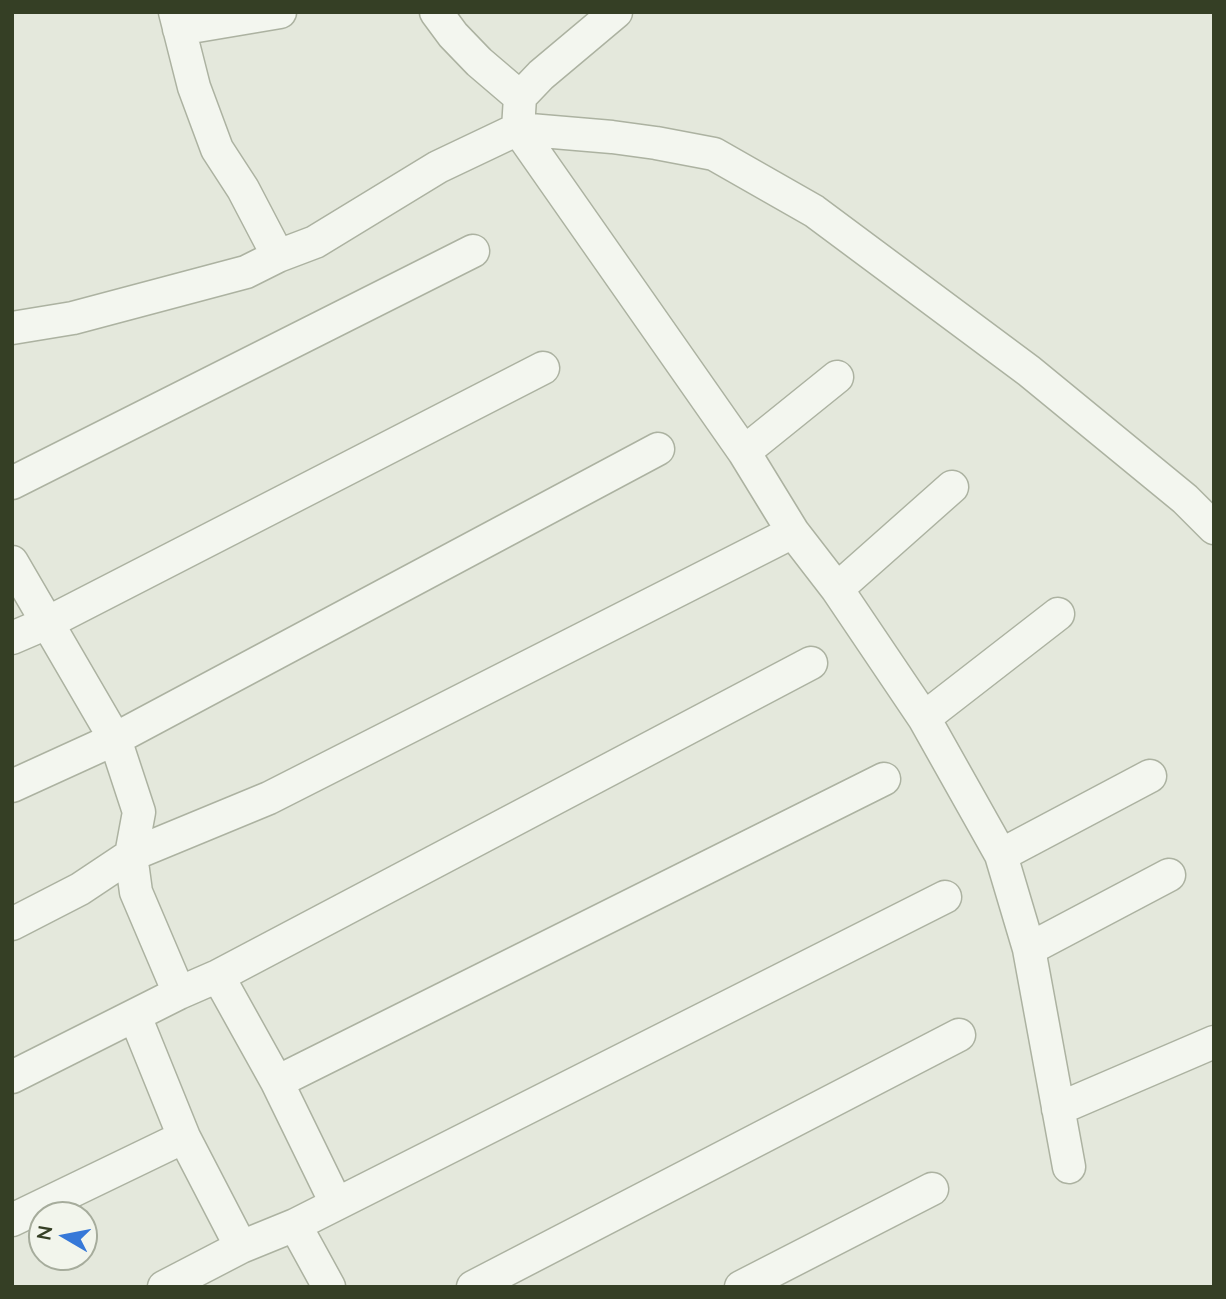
<!DOCTYPE html>
<style>
body{margin:0}
#map{position:relative;width:1226px;height:1299px;overflow:hidden;background:#e4e8dc;font-family:Lato,sans-serif}
canvas{display:block}
.frame{position:absolute;inset:0;border:14px solid #353f25;pointer-events:none}
.north{position:absolute;left:28px;top:1201px;width:70px;height:70px;box-sizing:border-box;background:#f2f5ec;border:2px solid #a6ac9c;border-radius:50%;rotate:280deg;font-size:19px;font-weight:700;line-height:28px;text-align:center;color:#353f25}
.north::after{content:'';display:block;margin:auto;width:24px;height:32px;background:#3678d8;clip-path:polygon(50% 0,100% 100%,50% 72%,0 100%)}
</style>
<div id="map">
<canvas width="1226" height="1299"></canvas>
<div class="frame"></div>
<div class="north">N</div>
</div>
<script>
const g = document.querySelector('canvas').getContext('2d');
g.lineJoin = 'round';
function poly(rows) {
  const path = new Path2D();
  for (const r of rows) {
    path.moveTo(r[0], r[1]);
    for (let i = 2; i < r.length; i += 2) path.lineTo(r[i], r[i + 1]);
  }
  return path;
}
function trace(path, color, width, dash) {
  g.strokeStyle = color;
  g.lineWidth = width;
  g.lineCap = dash ? 'butt' : 'round';
  g.setLineDash(dash || []);
  g.stroke(path);
}
const minor = poly([
 [175,12,194,87,217,149,243,189,278,256],
 [436,12,453,35,479,62,520,97,518,129,744,452,793,532,837,589,924,718,1001,855,1029,949,1069,1167],
 [179,29,280,12],
 [520,97,541,75,616,12],
 [12,328,73,318,246,272,278,256,315,242,438,167,518,129,612,137,656,143,714,154,814,211,1029,371,1185,499,1214,528],
 [744,452,837,377],
 [12,483,473,251],
 [12,562,115,739,139,812,131,855,136,892,179,993],
 [837,589,952,487],
 [12,638,47,623,543,368],
 [924,718,1058,614],
 [12,786,115,739,658,449],
 [1001,855,1150,776],
 [12,924,80,889,131,855,269,798,793,532],
 [1029,949,1169,875],
 [218,976,277,1082,336,1203],
 [135,1016,184,1137,241,1247],
 [12,1077,179,993,218,976,811,663],
 [277,1082,884,779],
 [1058,1109,1214,1042],
 [12,1220,184,1137],
 [295,1225,329,1287],
 [164,1287,241,1247,295,1225,945,897],
 [473,1287,959,1035],
 [741,1287,932,1189]
]);
trace(minor, '#acb2a1', 35);
trace(minor, '#f3f6ef', 32);
</script>
